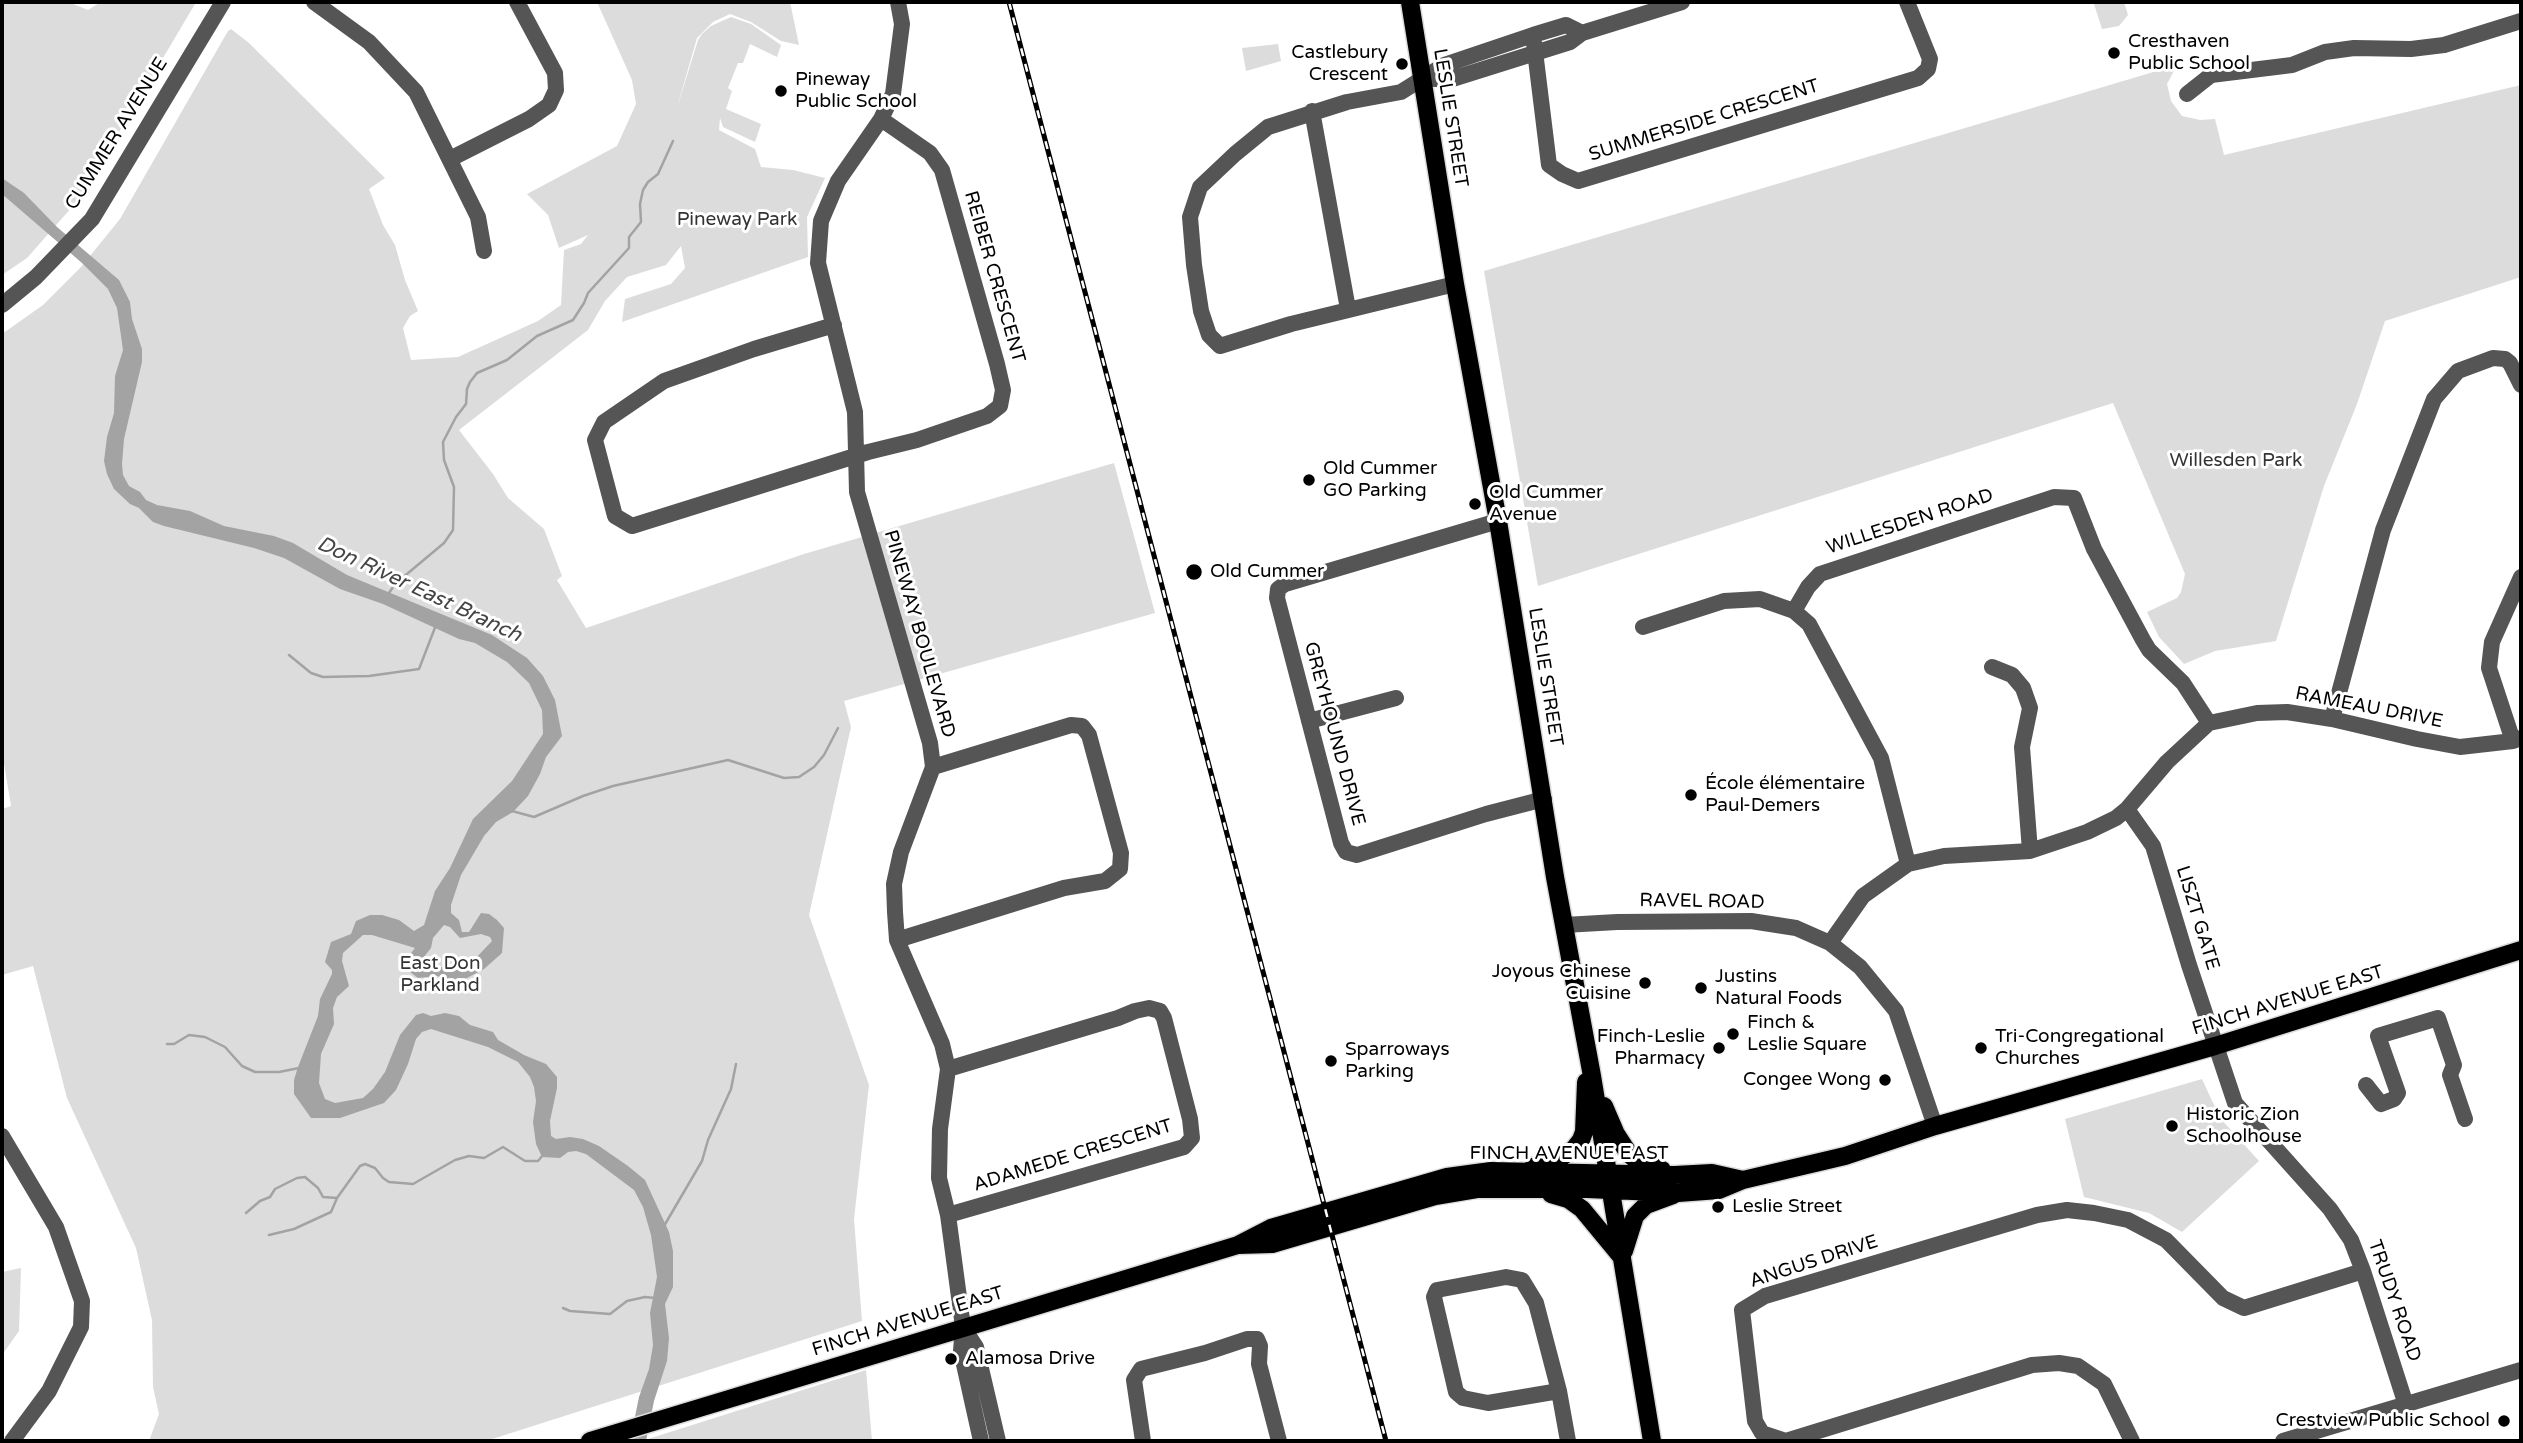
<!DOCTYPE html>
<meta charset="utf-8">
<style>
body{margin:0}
#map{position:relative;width:2523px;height:1443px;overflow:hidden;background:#fff;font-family:"Varela Round",sans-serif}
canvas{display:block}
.frame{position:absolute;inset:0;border:4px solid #000;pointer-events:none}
</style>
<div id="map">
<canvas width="2523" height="1443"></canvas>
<div class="frame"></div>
</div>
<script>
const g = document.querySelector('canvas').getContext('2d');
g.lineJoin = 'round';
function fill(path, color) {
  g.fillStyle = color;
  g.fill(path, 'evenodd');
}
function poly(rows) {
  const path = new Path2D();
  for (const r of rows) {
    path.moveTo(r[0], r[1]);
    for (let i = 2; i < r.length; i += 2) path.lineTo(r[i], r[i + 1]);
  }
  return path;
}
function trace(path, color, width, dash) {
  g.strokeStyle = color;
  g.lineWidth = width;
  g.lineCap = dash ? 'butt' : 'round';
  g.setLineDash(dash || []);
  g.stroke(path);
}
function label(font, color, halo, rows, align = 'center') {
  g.font = font + ' "Varela Round",sans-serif';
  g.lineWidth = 6;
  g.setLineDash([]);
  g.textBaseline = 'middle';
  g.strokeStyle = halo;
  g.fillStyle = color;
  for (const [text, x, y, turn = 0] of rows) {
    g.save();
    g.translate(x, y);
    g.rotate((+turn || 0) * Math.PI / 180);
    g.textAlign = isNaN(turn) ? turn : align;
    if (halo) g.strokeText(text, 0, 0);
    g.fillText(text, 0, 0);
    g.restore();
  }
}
fill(poly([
 [2,2,68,2,88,10,101,2,190,2,195,4,80,198,27,258,2,275],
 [597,2,790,2,799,45,781,41,751,22,730,14,713,22,697,38,676,111,698,40,702,34,711,26,731,17,751,24,781,45,777,57,750,44,743,63,738,63,728,88,732,91,726,109,761,124,755,142,723,127,720,118,719,130,755,149,761,167,793,170,825,178,807,217,808,257,622,322,625,299,671,284,685,268,681,246,666,265,627,277,605,301,588,330,459,430,493,474,508,498,544,529,562,576,557,580,586,628,804,554,1114,463,1155,613,844,701,851,727,809,915,869,1085,854,1219,862,1321,486,1441,149,1441,159,1414,153,1387,152,1320,136,1248,67,1098,33,966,2,975,2,809,11,806,2,751,2,334,43,305,81,267,120,219,228,31,231,29,249,43,385,178,369,189,383,225,395,245,405,280,418,311,410,316,403,328,411,360,458,357,538,321,561,305,564,250,581,244,588,235,559,248,548,215,527,194,617,146,636,104,632,80],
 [2102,2,2124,2,2128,15,2119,26,2102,29,2094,4],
 [1278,44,1281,61,1246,71,1242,48],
 [2177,65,2167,84,2171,101,2182,116,2200,120,2215,119,2224,155,2521,85,2521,277,2385,321,2357,404,2324,486,2276,641,2215,651,2184,664,2159,637,2147,612,2177,598,2181,592,2185,574,2113,403,1538,586,1484,271],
 [2202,1079,2220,1118,2259,1161,2182,1232,2149,1213,2084,1197,2065,1119],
 [21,1268,19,1331,2,1355,2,1272],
 [866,1370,872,1441,642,1441,648,1439]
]), '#dcdcdc');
fill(poly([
 [2,178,24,193,57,227,119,280,130,302,132,319,142,349,142,362,124,439,122,464,123,475,129,486,140,492,146,500,157,505,190,511,224,526,274,536,293,543,347,575,492,635,527,658,543,676,555,700,562,736,546,757,540,774,528,796,513,812,496,822,484,836,461,875,451,905,451,913,459,920,462,932,469,932,481,913,489,914,497,920,504,928,502,953,484,969,465,979,450,980,437,976,418,978,410,972,408,964,408,957,415,948,372,935,363,935,343,953,342,961,349,986,337,997,333,1008,334,1024,321,1054,319,1083,325,1099,335,1103,363,1098,373,1089,385,1072,400,1035,416,1015,423,1013,431,1016,445,1013,459,1016,470,1025,493,1032,498,1040,524,1055,546,1064,557,1077,557,1088,550,1121,551,1136,556,1139,570,1137,583,1139,599,1146,628,1166,645,1180,669,1232,673,1251,673,1287,665,1304,669,1338,667,1361,654,1401,646,1441,630,1441,639,1397,649,1369,653,1345,650,1313,657,1277,651,1235,643,1207,634,1190,586,1154,576,1151,568,1152,560,1158,542,1157,536,1144,533,1122,536,1101,534,1087,530,1077,518,1062,488,1047,431,1029,422,1032,416,1039,408,1064,396,1090,384,1103,340,1118,311,1118,294,1094,294,1080,298,1067,318,1016,320,999,332,974,332,970,325,962,331,942,351,934,356,921,370,915,382,915,399,920,414,931,424,925,435,891,450,868,473,819,512,781,543,734,542,710,529,683,507,662,475,643,459,639,383,604,340,589,284,558,254,548,164,526,153,522,139,508,130,504,114,489,107,474,104,461,107,437,114,413,115,376,123,350,117,308,108,289,82,263,2,194],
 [444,925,450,927,460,938,481,934,490,937,492,941,475,959,459,968,437,967,425,964,423,958,431,948,433,938]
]), '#a3a3a3');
trace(poly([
 [389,593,395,584,444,543,453,530,454,487,444,460,443,442,456,417,466,404,467,389,470,382,477,373,507,360,537,336,573,320,584,303,588,293,629,248,629,237,641,222,640,204,643,190,648,182,658,174,673,141],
 [289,655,311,673,323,677,369,676,419,669,436,625],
 [512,811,534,817,583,796,613,786,728,760,784,778,799,777,814,767,824,755,838,728],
 [167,1044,174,1044,189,1035,205,1037,225,1047,242,1066,255,1072,279,1072,299,1068],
 [246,1213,260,1201,270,1197,275,1189,297,1178,305,1177,318,1188,323,1197,337,1198],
 [664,1226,702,1161,708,1140,731,1089,736,1064],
 [269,1235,294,1229,331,1212,337,1198,360,1166,365,1164,375,1168,383,1178,389,1182,413,1184,455,1160,469,1156,484,1158,503,1147,525,1161,538,1161,543,1155],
 [563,1308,570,1311,610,1314,627,1301,645,1297,655,1298]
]), '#a3a3a3', 2.5);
const major = poly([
 [1410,2,1455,284,1498,521,1555,877,1592,1076,1652,1441],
 [1604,1106,1616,1134,1629,1154,1636,1160,1662,1170],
 [1533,1167,1560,1158,1574,1149,1581,1140,1584,1132,1586,1082],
 [1551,1194,1568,1199,1582,1209,1620,1255],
 [1238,1245,1272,1244,1435,1196,1477,1189,1587,1189,1678,1193,1719,1190,1743,1180,1845,1156,1935,1126,2215,1046,2521,950],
 [1624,1251,1635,1216,1646,1205,1673,1195],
 [590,1441,1238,1245,1271,1228,1447,1177,1491,1171,1675,1175,1712,1173,1743,1180]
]);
trace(major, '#dbdbdb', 21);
trace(poly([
 [314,2,369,42,416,92,478,217,484,251],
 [898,2,902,24,893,94,881,119,838,181,821,221,818,263,855,412,857,492,930,743,933,767,901,852,894,884,895,912,897,940,942,1044,948,1069,940,1129,939,1178,948,1215,963,1327,961,1351,981,1441],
 [1533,35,1549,165,1562,174,1578,181,1918,78,1928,69,1930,59,1907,2],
 [1423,78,1449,80,1570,42,1582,33,1682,2],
 [2187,94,2211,75,2292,65,2325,52,2354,48,2411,49,2444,45,2521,21],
 [1312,111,1348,309],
 [450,159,529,119,549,105,556,90,555,73,517,2],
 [1455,284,1291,324,1220,346,1209,335,1201,311,1194,265,1190,217,1200,187,1235,154,1268,127,1347,102,1401,92,1444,65,1533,35,1566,25,1582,33],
 [2,305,36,277,92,219,223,2],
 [834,325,754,349,664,381,604,422,595,440,615,516,632,526,868,452,917,440,987,416,1000,406,1003,390,997,364,942,170,930,153,881,119],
 [1498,521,1285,584,1278,589,1277,598,1341,843,1346,852,1357,855,1486,814,1544,799],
 [1794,611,1808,587,1820,574,2054,497,2074,498,2094,549,2143,640,2149,650,2183,683,2209,723],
 [1643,627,1724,601,1760,599,1794,611,1809,624,1881,758,1908,864],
 [1992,667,2012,675,2023,688,2030,708,2022,747,2030,851],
 [2332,719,2383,530,2434,399,2458,371,2493,358,2505,359,2510,363,2521,385],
 [1309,721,1396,698],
 [2513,741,2489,668,2492,642,2521,577],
 [2127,809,2153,846,2189,965,2235,1103,2330,1209,2351,1240,2363,1271,2406,1405],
 [1564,925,1617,922,1751,921,1796,928,1830,943,1860,967,1896,1011,1935,1126],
 [897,940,1064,888,1105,881,1120,869,1121,853,1089,735,1082,726,1071,725,933,767],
 [1830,943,1863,896,1908,864,1944,856,2030,851,2087,832,2116,818,2127,809,2167,762,2209,723,2257,713,2287,712,2332,719,2417,739,2460,747,2513,741,2521,738],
 [948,1069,1118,1018,1135,1011,1149,1008,1160,1011,1164,1018,1190,1119,1192,1138,1184,1147,948,1215],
 [2366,1085,2381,1104,2394,1099,2398,1093,2378,1036,2438,1018,2454,1065,2450,1075,2465,1119],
 [2,1136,56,1227,82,1301,81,1327,49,1391,12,1441],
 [963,1327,976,1347,998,1441],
 [1559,1391,1488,1403,1463,1398,1456,1392,1434,1297,1437,1290,1506,1277,1522,1280,1536,1303,1559,1391,1568,1441],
 [1143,1441,1134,1380,1141,1369,1205,1353,1247,1339,1257,1339,1260,1346,1259,1364,1279,1441],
 [2132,1441,2104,1384,2078,1366,2059,1363,2032,1365,1786,1441,1762,1433,1755,1421,1742,1310,1765,1296,2037,1215,2067,1210,2094,1213,2128,1220,2166,1240,2223,1298,2244,1308,2363,1271],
 [2283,1441,2521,1370]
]), '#555', 16);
trace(major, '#000', 18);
const rail = poly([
 [1009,2,1386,1441]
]);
trace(rail, '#000', 5);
trace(rail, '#fff', 2.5, [8]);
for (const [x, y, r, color] of [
 [2114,53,7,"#000"],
 [1402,64,7,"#000"],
 [781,91,7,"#000"],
 [1309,480,7,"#000"],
 [1475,504,7,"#000"],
 [1194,572,9,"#000"],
 [1691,795,7,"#000"],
 [1645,983,7,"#000"],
 [1701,988,7,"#000"],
 [1733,1034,7,"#000"],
 [1719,1048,7,"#000"],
 [1981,1048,7,"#000"],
 [1331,1061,7,"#000"],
 [1885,1080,7,"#000"],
 [2172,1126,7,"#000"],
 [1718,1207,7,"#000"],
 [951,1359,7,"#000"],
 [2504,1421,7,"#000"]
]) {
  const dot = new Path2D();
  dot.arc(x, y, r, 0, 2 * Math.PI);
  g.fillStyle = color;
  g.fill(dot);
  trace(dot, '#fff', 2.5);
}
label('19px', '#000', '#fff', [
 ["Cresthaven",2128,42],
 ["Public School",2128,64],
 ["Castlebury",1388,53,"right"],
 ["Crescent",1388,75,"right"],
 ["Pineway",795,80],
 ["Public School",795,102],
 ["Old Cummer",1323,469],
 ["GO Parking",1323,491],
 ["Old Cummer",1489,493],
 ["Avenue",1489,515],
 ["Old Cummer",1210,572],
 ["École élémentaire",1705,784],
 ["Paul-Demers",1705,806],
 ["Joyous Chinese",1631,972,"right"],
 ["Cuisine",1631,994,"right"],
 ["Justins",1715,977],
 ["Natural Foods",1715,999],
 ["Finch &",1747,1023],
 ["Leslie Square",1747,1045],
 ["Finch-Leslie",1705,1037,"right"],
 ["Pharmacy",1705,1059,"right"],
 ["Tri-Congregational",1995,1037],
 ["Churches",1995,1059],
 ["Sparroways",1345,1050],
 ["Parking",1345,1072],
 ["Congee Wong",1871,1080,"right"],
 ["Historic Zion",2186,1115],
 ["Schoolhouse",2186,1137],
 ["Leslie Street",1732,1207],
 ["Alamosa Drive",965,1359],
 ["Crestview Public School",2490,1421,"right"]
], 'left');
label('19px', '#000', '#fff', [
 ["LESLIE STREET",1450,118,81],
 ["SUMMERSIDE CRESCENT",1704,121,-17],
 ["CUMMER AVENUE",117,134,-58],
 ["REIBER CRESCENT",994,277,74],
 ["WILLESDEN ROAD",1910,522,-18],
 ["PINEWAY BOULEVARD",919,634,74],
 ["LESLIE STREET",1545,677,81],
 ["RAMEAU DRIVE",2369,708,11],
 ["GREYHOUND DRIVE",1334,734,75],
 ["RAVEL ROAD",1702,902,1],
 ["LISZT GATE",2197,918,73],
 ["FINCH AVENUE EAST",2288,1001,-17],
 ["FINCH AVENUE EAST",1569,1154],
 ["ADAMEDE CRESCENT",1073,1156,-17],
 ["ANGUS DRIVE",1814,1262,-18],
 ["TRUDY ROAD",2394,1301,71],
 ["FINCH AVENUE EAST",908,1322,-17]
]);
label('19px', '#333', '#fff', [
 ["Pineway Park",737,220],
 ["Willesden Park",2236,461],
 ["East Don",440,964],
 ["Parkland",440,986]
]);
label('italic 21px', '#444', '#fff', [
 ["Don River East Branch",419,590,25]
]);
</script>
